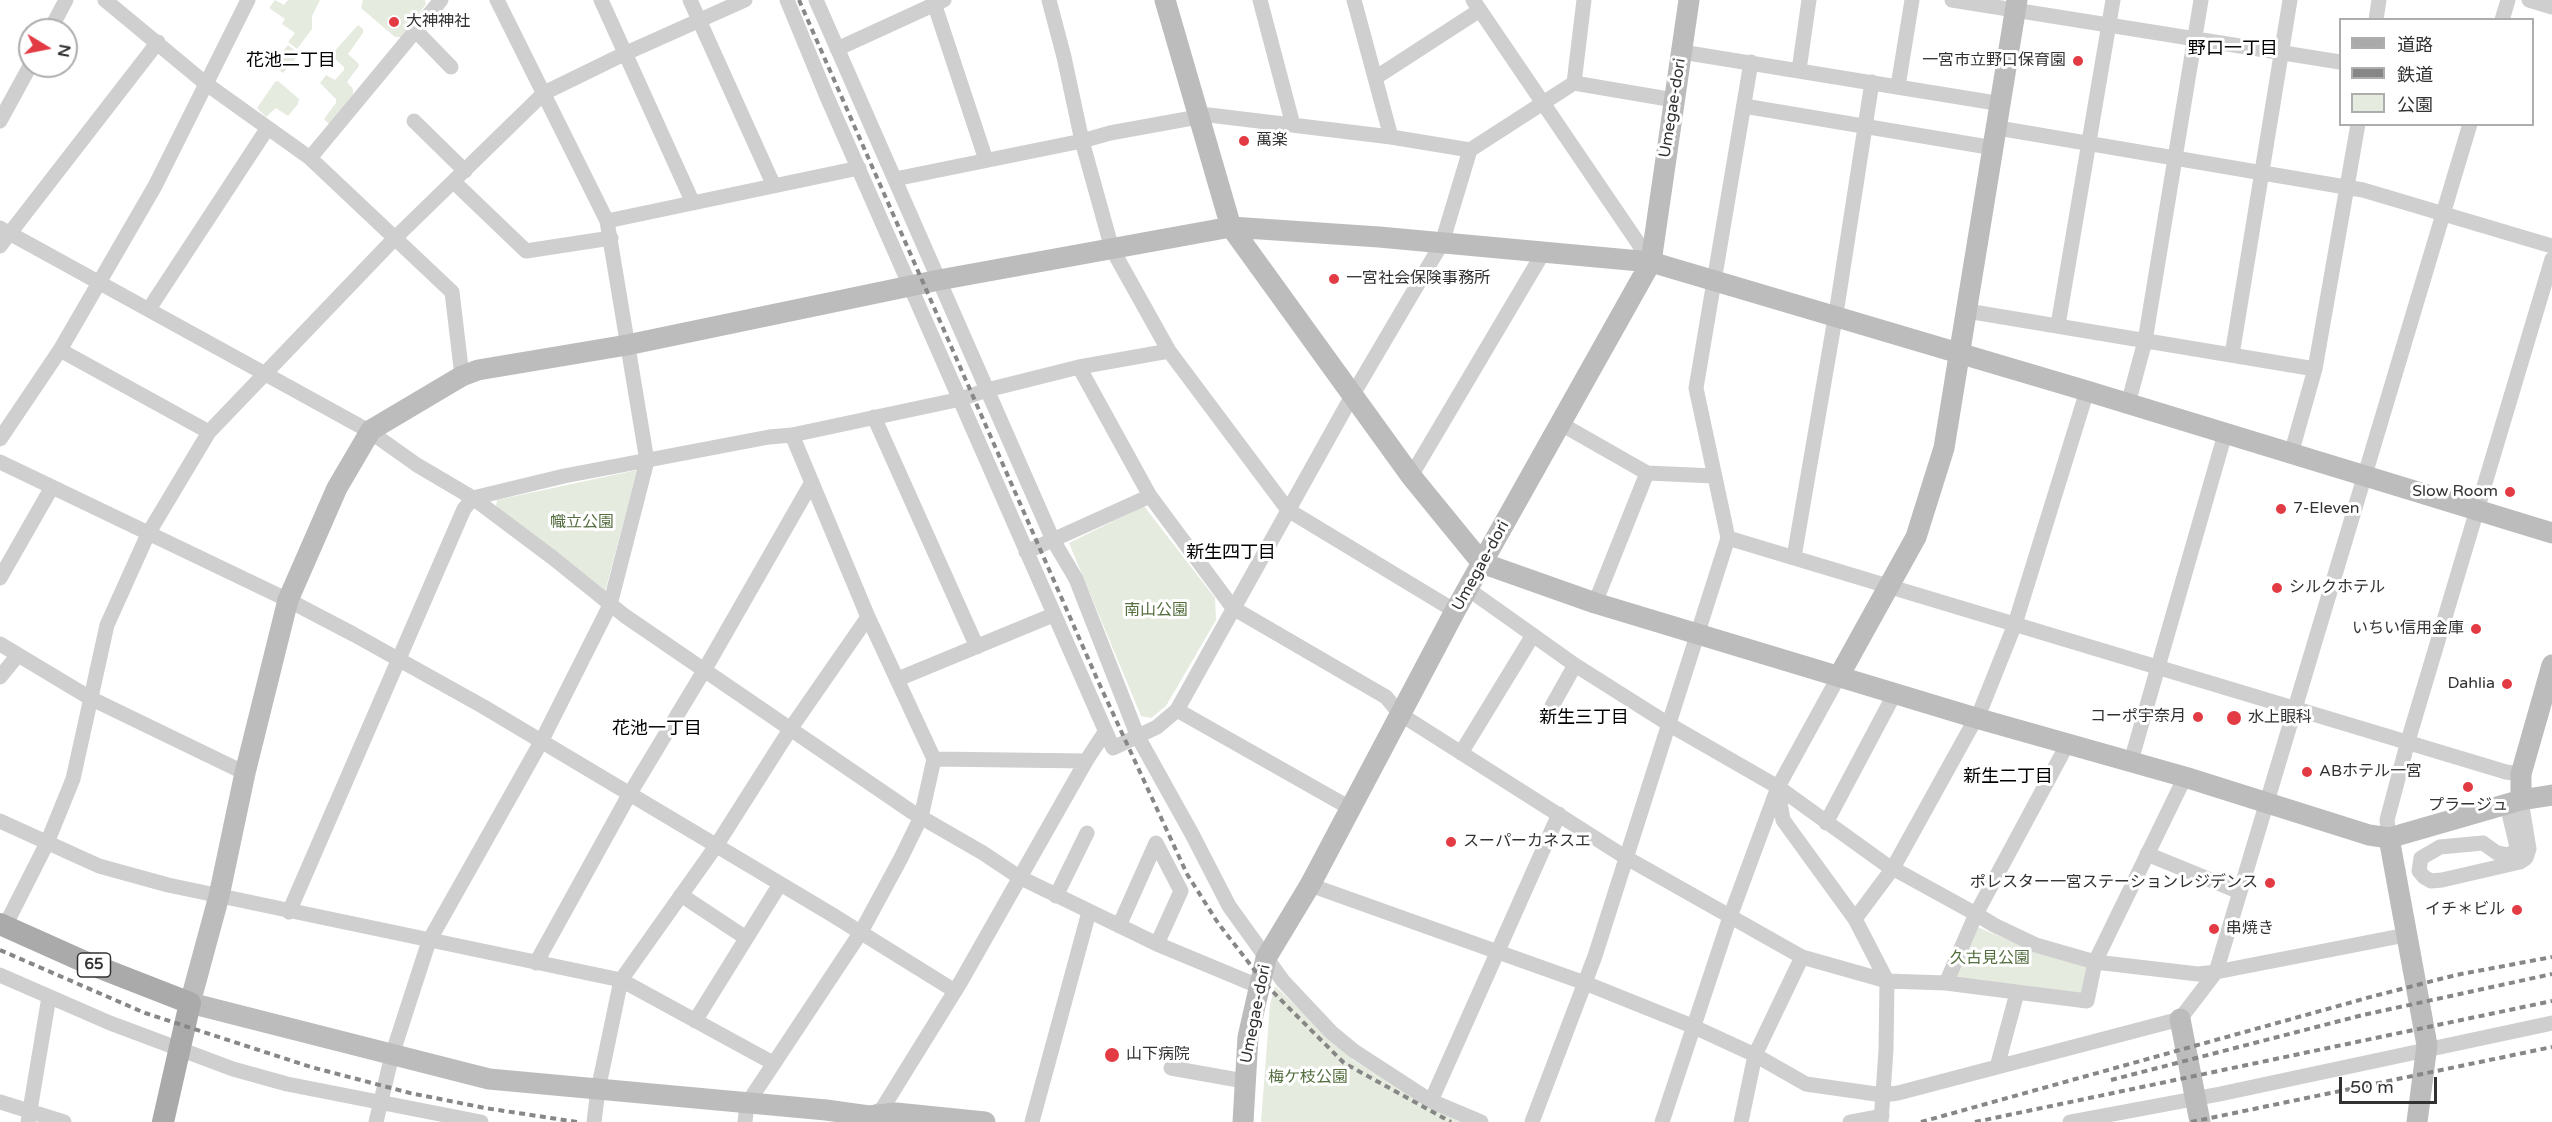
<!DOCTYPE html>
<meta charset="utf-8">
<style>
body{margin:0}
#map{position:relative;width:2552px;height:1122px;overflow:hidden;background:#fff;font-family:"Varela Round","Noto Sans JP",sans-serif}
canvas{display:block}
.legend{position:absolute;left:2339px;top:18px;width:195px;height:108px;box-sizing:border-box;background:#fff;border:2px solid #adadad;margin:0;padding:8px 10px;list-style:none;font-size:18px;color:#323232}
.legend li{display:flex;align-items:center;gap:12px;height:30px}
.legend b{width:30px;border:2px solid #adadad}
.north{position:absolute;left:18px;top:18px;width:60px;height:60px;box-sizing:border-box;background:#fff;border:2px solid #adadad;border-radius:50%;rotate:100deg;font-size:16px;font-weight:700;line-height:24px;text-align:center;color:#323232}
.north::after{content:'';display:block;margin:auto;width:21px;height:27px;background:#e33b44;clip-path:polygon(50% 0,100% 100%,50% 72%,0 100%)}
.scale{position:absolute;left:2339px;top:1077px;width:98px;height:27px;box-sizing:border-box;border:3px solid #323232;border-top:0;padding-left:8px;font-size:18px;line-height:21px;white-space:nowrap;color:#323232;-webkit-text-stroke:4px #fff;paint-order:stroke}
</style>
<div id="map">
<canvas width="2552" height="1122"></canvas>
<ul class="legend">
<li><b style="height:8px;background:#aaa"></b>道路</li>
<li><b style="height:8px;background:#878787"></b>鉄道</li>
<li><b style="height:16px;background:#e5ebde"></b>公園</li>
</ul>
<div class="north">N</div>
<div class="scale">50 m</div>
</div>
<script>
const g = document.querySelector('canvas').getContext('2d');
g.lineJoin = 'round';
function fill(path, color) {
  g.fillStyle = color;
  g.fill(path, 'evenodd');
}
function poly(rows) {
  const path = new Path2D();
  for (const r of rows) {
    path.moveTo(r[0], r[1]);
    for (let i = 2; i < r.length; i += 2) path.lineTo(r[i], r[i + 1]);
  }
  return path;
}
function trace(path, color, width, dash) {
  g.strokeStyle = color;
  g.lineWidth = width;
  g.lineCap = dash ? 'butt' : 'round';
  g.setLineDash(dash || []);
  g.stroke(path);
}
function label(font, color, halo, rows, align = 'center') {
  g.font = font + ' "Varela Round","Noto Sans JP",sans-serif';
  g.lineWidth = 6;
  g.setLineDash([]);
  g.textBaseline = 'middle';
  g.strokeStyle = halo;
  g.fillStyle = color;
  for (const [text, x, y, turn = 0] of rows) {
    g.save();
    g.translate(x, y);
    g.rotate((+turn || 0) * Math.PI / 180);
    g.textAlign = isNaN(turn) ? turn : align;
    if (halo) g.strokeText(text, 0, 0);
    g.fillText(text, 0, 0);
    g.restore();
  }
}
fill(poly([
 [275,0,284,5,288,0,320,0,312,16,312,29,297,49,288,42,295,33,282,24,285,19,269,8],
 [363,0,425,0,426,4,401,37,395,37,361,8],
 [358,25,363,29,363,33,348,54,358,63,359,66,347,82,353,89,353,94,329,124,324,119,336,103,336,99,320,83,326,75,335,80,344,70,344,67,333,57,333,53],
 [288,45,299,54,283,73,272,65],
 [278,81,299,99,298,104,288,116,276,108,266,117,257,108,275,82],
 [637,470,605,592,500,511,496,505,497,500],
 [1144,506,1215,598,1216,620,1166,706,1151,718,1141,716,1069,543],
 [1975,926,2036,952,2090,967,2084,997,1954,978],
 [1275,986,1353,1060,1422,1102,1468,1122,1261,1122,1270,1005]
]), '#e5ebde');
trace(poly([
 [105,0,205,83,310,158,452,292,462,376],
 [601,0,693,203],
 [690,0,774,186],
 [787,0,827,97,1113,748,1157,727,1177,710,1352,396,1442,243,1470,150],
 [816,0,1053,540,1076,579,1138,737,1192,834,1229,906,1283,981,1331,1032,1354,1051,1431,1101,1481,1122],
 [933,0,986,160],
 [1049,0,1064,57,1082,141,1112,249,1169,351,1288,510,1455,611],
 [1260,0,1293,125],
 [1354,0,1391,137],
 [1473,0,1651,262],
 [1952,0,2340,62],
 [2529,0,2552,7],
 [2376,20,2379,0],
 [2502,20,2508,0],
 [50,30,66,0],
 [415,30,451,67],
 [837,49,944,0],
 [1682,52,2002,104],
 [1799,70,1809,0],
 [1375,78,1480,10],
 [1574,83,1674,100],
 [1898,86,1912,0],
 [1744,106,1994,148],
 [0,121,30,66],
 [414,121,465,171],
 [1998,128,2363,190,2552,246],
 [310,158,441,0],
 [895,179,1082,141,1110,133,1209,115,1391,137,1470,150,1574,83,1584,0],
 [454,182,526,251,611,238],
 [607,221,859,168],
 [0,228,369,431,417,465,473,498,553,558,625,616,912,812,983,853,1019,877,1157,944,1258,986],
 [0,246,158,42],
 [149,309,267,129],
 [1967,311,2315,369],
 [2058,325,2113,0],
 [60,350,209,432],
 [2232,355,2290,0],
 [1079,367,1150,496,1233,608,1386,697,1400,714,1625,857,1802,957,1887,981,1946,983,2087,1001,2095,962,2185,777],
 [2128,404,2145,341,2201,0],
 [874,417,977,647],
 [1561,424,1647,473],
 [0,439,60,350,155,186,248,0],
 [2291,454,2315,369,2358,124],
 [0,462,288,600,353,634,484,707,831,914,955,991],
 [1411,476,1543,253],
 [1728,538,2506,772,2521,774],
 [1026,552,1150,496],
 [1794,557,1838,301,1872,82],
 [0,578,52,487],
 [1468,589,1575,665,1670,725,1778,787,1885,864,1976,914,1994,925,2036,945,2095,962,2198,974,2216,972,2406,935],
 [1595,603,1647,473,1714,476],
 [0,644,90,698,245,773],
 [0,677,18,655],
 [898,679,1053,615],
 [1552,706,1575,665],
 [1177,710,1350,808],
 [1461,753,1533,635],
 [934,759,1086,761],
 [2131,761,2225,434],
 [1778,790,1783,820,1855,919,1887,981,1886,1050,1881,1122],
 [2507,805,2517,847,2514,852,2508,855,2497,853,2483,843,2440,847,2421,858,2419,871,2424,877,2431,881,2442,880,2520,862,2526,858,2529,849,2521,800],
 [0,821,99,866,168,885,621,980,773,1063],
 [1826,823,1895,693],
 [2389,838,2387,820,2408,741,2552,259],
 [2147,854,2240,892],
 [1310,885,1585,983,1692,1026,1755,1055,1806,1084,1883,1095,1898,1093,2180,1019,2216,972,2470,124],
 [681,895,746,938],
 [1056,896,1087,833],
 [289,912,464,509,473,498,564,476,769,437,792,435,961,399,987,390,1079,367,1169,351],
 [1855,919,1893,868,1981,709,2015,624,2087,391],
 [5,926,47,843,73,779,107,625,148,534,209,432,394,239,544,93,624,54,745,0],
 [1119,926,1156,843,1181,891,1157,944],
 [536,963,629,795,705,669,812,482],
 [0,975,110,1023,233,1069,287,1084,481,1122],
 [1946,983,1976,914,2068,743],
 [695,1021,780,884],
 [1997,1067,2017,993],
 [1171,1068,1244,1081],
 [1431,1101,1559,814],
 [0,1102,64,1122],
 [871,1114,882,1109,960,983,1086,761,1105,732],
 [28,1122,49,997],
 [376,1122,392,1055,429,941,541,742,610,605,647,461,607,221,497,0],
 [594,1122,598,1090,621,980,716,846,791,728,868,617],
 [745,1122,747,1104,861,932,901,858,921,817,934,759,868,617,792,435],
 [1032,1122,1089,912],
 [1532,1122,1595,956,1728,538,1696,388,1751,62],
 [1662,1122,1730,917,1778,787,1839,676],
 [1741,1122,1755,1055,1802,957],
 [1850,1122,1882,1116],
 [2070,1122,2220,1094,2552,1023]
]), '#cfcfcf', 15);
trace(poly([
 [1165,0,1231,227,1411,476,1482,563,1595,603,1976,718,2185,777,2369,835,2389,838,2521,800,2552,795],
 [1839,676,1916,537,1944,448,2017,0],
 [2521,800,2521,774,2552,665],
 [2389,838,2427,1045,2417,1122],
 [2180,1019,2200,1122],
 [985,1122,896,1113,869,1116,826,1110,489,1079,190,1003,219,896,245,773,288,600,337,488,371,430,462,376,478,370,627,345,939,280,1231,227,1379,237,1651,262,2087,391,2552,533],
 [1243,1122,1248,1037,1266,958,1310,885,1455,611,1651,262,1689,0]
]), '#bcbcbc', 21);
trace(poly([
 [0,924,85,962,190,1003,163,1122]
]), '#aaa', 22);
trace(poly([
 [799,0,1098,681,1187,874,1218,923,1266,985,1344,1063,1451,1122],
 [0,950,145,1013,311,1067,410,1093,485,1108,577,1122],
 [2111,1080,2363,1015,2552,974],
 [1921,1122,2374,996,2456,975,2552,957],
 [1975,1122,2552,1001],
 [2191,1122,2552,1047]
]), '#878787', 4, [6, 4.5]);
for (const [x, y, r, color] of [
 [394,22,6,"#e33b44"],
 [2078,61,6,"#e33b44"],
 [1244,141,6,"#e33b44"],
 [1334,279,6,"#e33b44"],
 [2510,492,6,"#e33b44"],
 [2281,509,6,"#e33b44"],
 [2277,588,6,"#e33b44"],
 [2476,629,6,"#e33b44"],
 [2507,684,6,"#e33b44"],
 [2198,717,6,"#e33b44"],
 [2234,718,8,"#e33b44"],
 [2307,772,6,"#e33b44"],
 [2468,787,6,"#e33b44"],
 [1451,842,6,"#e33b44"],
 [2270,883,6,"#e33b44"],
 [2517,910,6,"#e33b44"],
 [2214,929,6,"#e33b44"],
 [1112,1055,8,"#e33b44"]
]) {
  const dot = new Path2D();
  dot.arc(x, y, r, 0, 2 * Math.PI);
  g.fillStyle = color;
  g.fill(dot);
  trace(dot, '#fff', 2);
}
for (const [x, y, w] of [
 [94,965,33]
]) {
  const box = new Path2D();
  box.roundRect(x - w / 2, y - 12, w, 24, 4.5);
  g.fillStyle = '#fff';
  g.fill(box);
  trace(box, '#323232', 1.5);
}
label('bold 15px', '#323232', null, [
 ["65",94,965]
]);
label('16px', '#323232', '#fff', [
 ["大神神社",406,22],
 ["一宮市立野口保育園",2066,61,"right"],
 ["萬楽",1256,141],
 ["一宮社会保険事務所",1346,279],
 ["Slow Room",2498,492,"right"],
 ["7-Eleven",2293,509],
 ["シルクホテル",2289,588],
 ["いちい信用金庫",2464,629,"right"],
 ["Dahlia",2495,684,"right"],
 ["コーポ宇奈月",2186,717,"right"],
 ["水上眼科",2248,718],
 ["ABホテル一宮",2319,772],
 ["プラージュ",2468,806,"center"],
 ["スーパーカネスエ",1463,842],
 ["ポレスター一宮ステーションレジデンス",2258,883,"right"],
 ["イチ＊ビル",2505,910,"right"],
 ["串焼き",2226,929],
 ["山下病院",1126,1055]
], 'left');
label('16px', '#323232', '#fff', [
 ["Umegae-dori",1673,108,-81],
 ["Umegae-dori",1481,566,-61],
 ["Umegae-dori",1256,1014,-79]
]);
label('16px', '#546e3f', '#fff', [
 ["幟立公園",582,523],
 ["南山公園",1156,611],
 ["久古見公園",1990,959],
 ["梅ケ枝公園",1308,1078]
]);
label('18px', '#000', '#fff', [
 ["野口一丁目",2233,49],
 ["花池二丁目",291,61],
 ["新生四丁目",1231,553],
 ["新生三丁目",1584,718],
 ["花池一丁目",657,729],
 ["新生二丁目",2008,777]
]);
</script>
